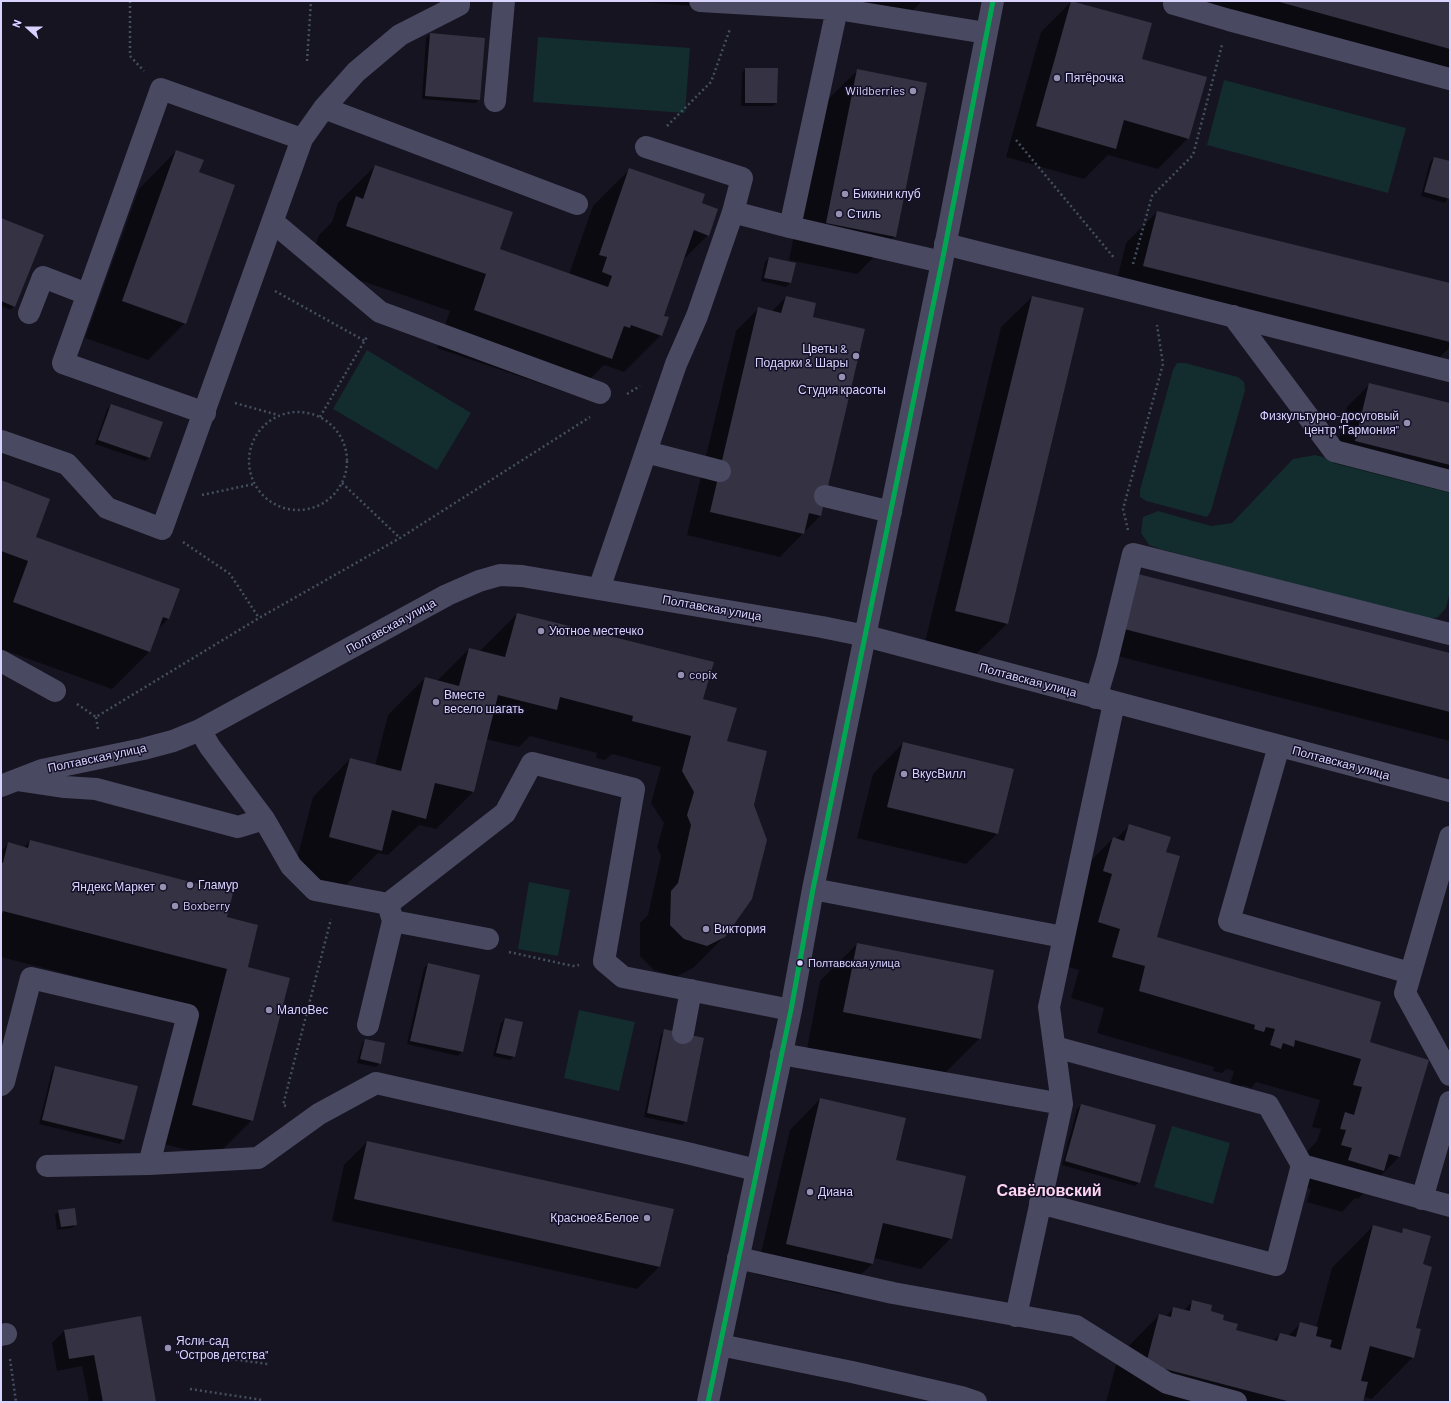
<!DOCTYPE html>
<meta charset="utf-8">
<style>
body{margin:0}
#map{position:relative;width:1451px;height:1403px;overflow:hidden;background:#161421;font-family:Barlow,sans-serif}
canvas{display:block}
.frame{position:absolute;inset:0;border:2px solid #d9d4ff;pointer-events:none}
.north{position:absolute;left:8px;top:8px;width:40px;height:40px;-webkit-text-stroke:3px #130f26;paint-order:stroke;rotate:291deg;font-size:11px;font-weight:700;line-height:16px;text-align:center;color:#d9d4ff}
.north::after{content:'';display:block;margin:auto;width:14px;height:18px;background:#d9d4ff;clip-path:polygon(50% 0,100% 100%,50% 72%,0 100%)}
</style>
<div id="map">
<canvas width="1451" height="1403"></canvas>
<div class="frame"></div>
<div class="north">N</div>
</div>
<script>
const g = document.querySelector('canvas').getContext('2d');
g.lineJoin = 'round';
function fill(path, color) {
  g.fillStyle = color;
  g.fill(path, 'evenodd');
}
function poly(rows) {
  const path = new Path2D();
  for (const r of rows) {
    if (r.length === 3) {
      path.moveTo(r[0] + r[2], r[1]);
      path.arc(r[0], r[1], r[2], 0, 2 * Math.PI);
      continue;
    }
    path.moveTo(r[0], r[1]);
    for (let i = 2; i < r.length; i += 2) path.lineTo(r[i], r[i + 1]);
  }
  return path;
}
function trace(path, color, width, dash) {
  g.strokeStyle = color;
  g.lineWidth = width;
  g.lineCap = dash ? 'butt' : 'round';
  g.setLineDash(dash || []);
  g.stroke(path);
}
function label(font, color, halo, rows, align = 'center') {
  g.font = font + ' Barlow,sans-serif';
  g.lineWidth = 3;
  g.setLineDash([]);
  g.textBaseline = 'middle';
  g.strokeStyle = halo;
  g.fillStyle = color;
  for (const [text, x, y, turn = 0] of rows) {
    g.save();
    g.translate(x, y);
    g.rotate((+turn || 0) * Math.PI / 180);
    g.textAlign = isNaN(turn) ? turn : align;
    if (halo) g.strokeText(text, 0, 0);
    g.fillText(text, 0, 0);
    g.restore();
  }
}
fill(poly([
 [538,37,690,48,685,113,533,102],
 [1224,80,1406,128,1388,193,1207,145],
 [367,350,471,413,437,470,333,409],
 [1177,363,1185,363,1238,377,1244,382,1245,390,1211,511,1207,517,1146,501,1140,497,1140,490,1173,370],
 [1315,455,1450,490,1450,591,1446,608,1438,617,1429,619,1160,549,1149,545,1141,533,1143,517,1158,511,1211,526,1232,523,1293,459],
 [529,882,570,890,558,956,518,949],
 [579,1010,635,1022,619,1091,564,1078],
 [1172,1126,1230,1143,1213,1204,1154,1187]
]), '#132c2d');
fill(poly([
 [625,1,922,1,902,21],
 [1072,1,1188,138,1158,169,1108,155,1084,179,1006,157,1041,32],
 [1188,1,1450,1,1450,88],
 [430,34,479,99,476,103,422,99,426,38],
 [745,69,776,103,773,106,741,106,742,73],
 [858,70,895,236,857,274,789,260,820,107],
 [176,151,198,173,185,323,148,360,85,338,139,189],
 [1434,158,1450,162,1450,195,1445,203,1421,196,1430,162],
 [375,166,499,250,569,274,593,206,630,169,701,204,708,235,682,261,663,316,661,335,624,372,604,365,574,395,437,348,450,311,309,263,319,235,332,222,338,203],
 [1157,212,1450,284,1450,347,1424,373,1113,296,1126,243],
 [1,219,14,306,10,310,1,306],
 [769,258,795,264,790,283,786,287,761,281,765,262],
 [786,297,812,317,820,516,780,557,687,535,736,331,759,308,772,311],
 [1032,297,1007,624,976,654,925,642,1001,327],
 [1370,384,1450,404,1450,493,1333,463,1347,407],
 [111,405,161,423,149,458,145,461,95,444,107,409],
 [1,481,35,538,168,619,157,630,149,652,112,689,1,649],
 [1138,575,1448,654,1450,647,1450,741,1102,652],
 [517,614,702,700,725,741,725,936,693,968,676,977,654,970,640,956,640,923,648,915,661,856,657,847,664,823,651,803,661,767,612,754,605,760,596,758,597,753,530,736,519,747,486,739,473,792,436,829,419,825,388,855,378,853,344,887,293,874,313,797,350,759,375,766,388,715,425,678,437,681,469,649,479,652],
 [903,743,997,834,966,864,857,838,873,774],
 [1129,826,1165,852,1155,938,1368,1043,1428,1060,1399,1157,1358,1199,1355,1198,1342,1212,1307,1202,1311,1189,1300,1186,1304,1155,1317,1141,1321,1129,1312,1127,1320,1100,1256,1082,1251,1088,1243,1085,1239,1090,1229,1087,1234,1071,1226,1069,1222,1073,1213,1071,1214,1067,1097,1033,1104,1008,1071,998,1079,970,1057,964,1072,880,1113,838,1116,839],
 [30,841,226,918,247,967,252,1120,215,1157,156,1142,191,1006,1,957,1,851,8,844,23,848],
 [857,944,980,1038,943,1075,807,1049,820,981],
 [428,964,479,975,462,1052,458,1056,407,1044,424,968],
 [505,1019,514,1056,510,1060,493,1056,501,1023],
 [665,1031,686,1121,682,1125,644,1117,661,1034],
 [365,1040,380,1063,376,1067,357,1063,362,1044],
 [55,1067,123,1140,120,1144,39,1124,52,1071],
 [820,1099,895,1161,951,1238,921,1269,874,1258,872,1264,841,1294,756,1274,790,1130],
 [1081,1105,1139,1182,1135,1186,1062,1165,1077,1109],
 [367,1142,660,1266,637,1289,332,1221,344,1165],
 [59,1211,76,1224,72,1228,57,1230,55,1215],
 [1373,1226,1400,1233,1403,1230,1422,1265,1413,1357,1372,1399,1363,1397,1362,1402,1106,1402,1118,1357,1159,1315,1165,1317,1174,1308,1183,1311,1193,1301,1235,1331,1273,1341,1280,1334,1288,1336,1300,1324,1316,1328,1332,1268],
 [141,1317,155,1402,89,1402,82,1366,57,1371,52,1343,64,1331]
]), '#0007');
fill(poly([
 [1071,1,1152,23,1142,59,1207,77,1189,139,1124,120,1116,149,1036,126],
 [1276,1,1450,1,1450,49],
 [430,33,485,38,480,100,425,96],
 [745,68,778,68,777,103,745,103],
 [857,69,927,83,896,237,826,223],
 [176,150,204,160,199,172,235,185,186,324,122,301],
 [1434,157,1450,161,1450,199,1424,192],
 [375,165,513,212,500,249,608,287,612,276,602,272,607,257,599,255,629,168,705,194,702,203,718,209,709,236,694,230,664,316,669,317,662,336,631,325,630,328,624,326,612,359,474,310,486,274,346,226,356,196,363,199],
 [1157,211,1450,283,1450,342,1143,266],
 [1,218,44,235,15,307,1,301],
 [769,257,796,263,791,283,764,278],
 [786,296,816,303,813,317,865,329,821,516,809,513,804,534,710,512,758,307,781,313],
 [1032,296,1084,308,1008,624,955,611],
 [1369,383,1450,403,1450,465,1355,441],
 [111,404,163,422,150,458,98,440],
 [1,480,50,499,36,537,180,589,169,619,163,617,150,652,13,602,28,561,1,551],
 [1138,574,1450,653,1450,712,1124,629],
 [517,613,714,662,703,699,737,708,727,741,767,751,754,805,767,840,752,899,725,937,707,946,684,939,670,925,671,891,678,883,691,825,687,815,694,792,682,771,691,736,632,721,633,716,560,697,557,710,498,695,474,792,435,783,426,819,392,810,382,851,329,837,350,758,401,771,425,677,459,686,469,648,505,657],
 [903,742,1014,769,998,834,887,807],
 [1129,824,1171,837,1166,852,1180,856,1157,937,1381,1002,1370,1042,1429,1060,1400,1157,1389,1154,1384,1171,1348,1160,1352,1148,1341,1145,1346,1130,1340,1129,1345,1112,1354,1115,1362,1087,1353,1085,1361,1059,1295,1040,1294,1047,1283,1043,1281,1049,1270,1045,1275,1029,1266,1027,1264,1032,1254,1029,1255,1025,1139,991,1145,966,1112,957,1120,929,1098,922,1112,874,1103,871,1113,837,1124,841],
 [30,840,233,893,227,917,258,925,248,967,290,978,253,1121,192,1105,227,969,3,911,1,917,1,862,3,863,8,842,28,848],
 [857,943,994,970,981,1039,843,1012],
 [428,963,480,975,463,1052,410,1041],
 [505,1018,523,1022,515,1057,496,1053],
 [664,1029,704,1038,687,1122,647,1113],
 [365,1039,385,1043,381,1064,360,1059],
 [55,1066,138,1086,124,1140,42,1120],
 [820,1098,906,1118,896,1160,966,1176,952,1239,883,1223,873,1264,786,1244],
 [1081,1104,1156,1125,1140,1183,1065,1161],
 [367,1141,674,1209,660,1267,354,1199],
 [75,1208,77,1225,61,1227,58,1210],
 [1373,1225,1402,1233,1403,1228,1431,1236,1423,1264,1432,1267,1416,1328,1421,1329,1414,1358,1370,1346,1361,1381,1368,1382,1363,1402,1291,1402,1146,1364,1159,1314,1171,1317,1173,1307,1190,1311,1192,1300,1212,1305,1211,1311,1224,1315,1223,1320,1238,1324,1236,1330,1277,1341,1280,1333,1296,1337,1300,1322,1318,1327,1316,1336,1332,1340,1330,1347,1341,1350],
 [141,1316,156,1402,103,1402,94,1355,69,1359,64,1330]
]), '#343243');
trace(poly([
 [130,1,130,56,144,71],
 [307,61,311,1],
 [667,126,711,82,730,29],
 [1016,140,1115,259],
 [1133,264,1152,196,1193,155,1222,45],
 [275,291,365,341],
 [627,394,640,386],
 [235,403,278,415],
 [298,461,49],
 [320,417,368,335],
 [342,483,400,538],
 [202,495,254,484],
 [1128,530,1123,509,1163,364,1157,325],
 [183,542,230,574,259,618],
 [77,704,96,717,259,618,400,538,590,417],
 [96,717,98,729],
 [509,952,573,966,579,965],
 [286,1106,283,1105,331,919],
 [186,1353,268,1364],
 [10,1359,16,1402],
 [190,1389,263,1400]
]), '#44505f', 2.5, [2, 3]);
trace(poly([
 [700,1,837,9],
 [1175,1,1174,4,1229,20,1450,79],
 [495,101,504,1],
 [324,108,577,204],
 [646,147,742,178,733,212],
 [273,222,380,312,600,393],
 [945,244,1450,371],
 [942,262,790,227,837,9,986,33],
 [29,313,43,277,87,294],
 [1233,316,1334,451,1450,481],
 [205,413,63,363,161,89,302,139],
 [1,441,67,464,107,508,162,529,302,139,324,108,356,72,400,35,459,5,459,1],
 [646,452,720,471],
 [825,496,891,512],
 [599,589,676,364,697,316,733,212,790,227],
 [1,661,55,691],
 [1096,698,1107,661,1133,554,1450,634],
 [200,730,210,747,264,819,291,866,315,890,388,904,505,813,532,763,634,789,604,961,623,977,791,1010],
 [1279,746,1229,921,1410,973],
 [18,780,65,787,96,789,238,827,264,819],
 [1,786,42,770,143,749,173,741,200,730,447,595,479,581,500,575,522,576,822,627,866,636,1450,791],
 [1450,837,1405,993,1450,1075],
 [813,889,1063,937],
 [388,904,393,921,488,939],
 [368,1025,393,921],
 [683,1033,691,990],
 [1055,1047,1268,1105,1302,1165,1450,1206],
 [781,1054,1062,1104],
 [1,1085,4,1082,31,978,188,1015,149,1164,258,1158,319,1114,376,1083,687,1153,756,1170],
 [47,1166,149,1164],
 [1422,1199,1450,1102],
 [1040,1203,1276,1265,1302,1165],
 [738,1258,893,1293,1076,1326,1167,1383,1236,1402],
 [1016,1316,1062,1104,1049,1007,1114,703],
 [1,1335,6,1334],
 [720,1345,852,1372,961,1397,976,1402],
 [708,1402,791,1010,813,889,942,262,993,1]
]), '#4a4962', 22);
trace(poly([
 [708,1402,791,1010,813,889,942,262,993,1]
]), '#00a651', 5);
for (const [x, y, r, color] of [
 [1057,78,4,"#9591b1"],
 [913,91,4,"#9591b1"],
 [845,194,4,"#9591b1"],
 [839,214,4,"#9591b1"],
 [856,356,4,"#9591b1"],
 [842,377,4,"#9591b1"],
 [1407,423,4,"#9591b1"],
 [541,631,4,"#9591b1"],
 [681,675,4,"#9591b1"],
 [436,702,4,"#9591b1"],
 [904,774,4,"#9591b1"],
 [190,885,4,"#9591b1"],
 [163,887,4,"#9591b1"],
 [175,906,4,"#9591b1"],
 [706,929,4,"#9591b1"],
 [800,963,3.5,"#d9d4ff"],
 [269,1010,4,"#9591b1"],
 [810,1192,4,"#9591b1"],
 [647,1218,4,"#9591b1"],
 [168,1348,4,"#9591b1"]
]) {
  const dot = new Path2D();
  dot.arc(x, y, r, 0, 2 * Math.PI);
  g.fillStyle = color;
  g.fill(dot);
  trace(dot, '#130f26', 1.5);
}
label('11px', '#d9d4ff', '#130f26', [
 ["Полтавская улица",808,963]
], 'left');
label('12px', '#d9d4ff', '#130f26', [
 ["Пятёрочка",1065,78],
 ["Wildberries",905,91,"right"],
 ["Бикини клуб",853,194],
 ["Стиль",847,214],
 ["Цветы &",848,349,"right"],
 ["Подарки & Шары",848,363,"right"],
 ["Студия красоты",842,390,"center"],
 ["Физкультурно-досуговый",1399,416,"right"],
 ["центр \"Гармония\"",1399,430,"right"],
 ["Уютное местечко",549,631],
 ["copix",689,675],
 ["Вместе",444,695],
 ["весело шагать",444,709],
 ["ВкусВилл",912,774],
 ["Гламур",198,885],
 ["Яндекс Маркет",155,887,"right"],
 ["Boxberry",183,906],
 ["Виктория",714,929],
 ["МалоВес",277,1010],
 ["Диана",818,1192],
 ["Красное&Белое",639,1218,"right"],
 ["Ясли-сад",176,1341],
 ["\"Остров детства\"",176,1355]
], 'left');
label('12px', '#d9d4ff', '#130f26', [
 ["Полтавская улица",712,608,10],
 ["Полтавская улица",391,626,-29],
 ["Полтавская улица",1028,680,15],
 ["Полтавская улица",97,758,-12],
 ["Полтавская улица",1341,763,15]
]);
label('bold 16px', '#ffd6f0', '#130f26', [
 ["Савёловский",1049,1191]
]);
</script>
